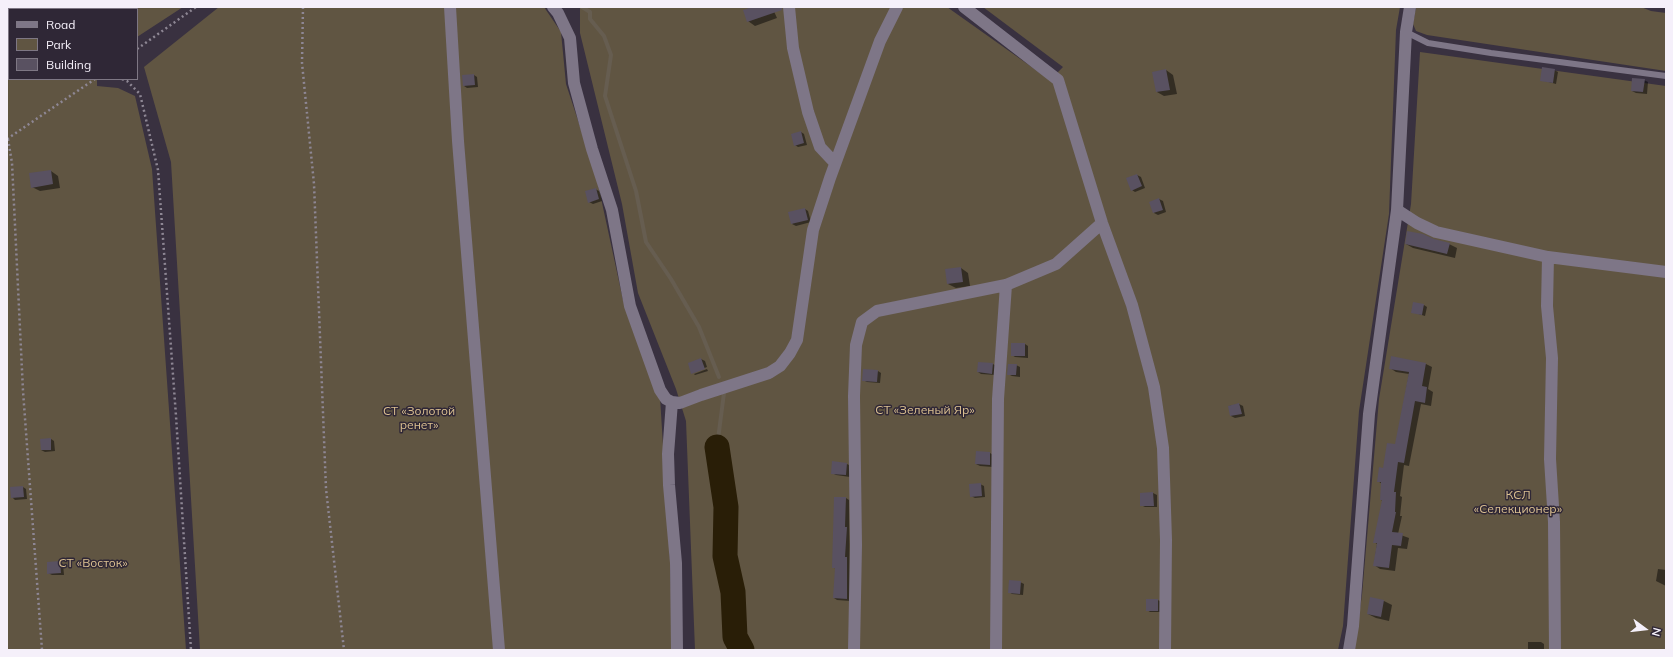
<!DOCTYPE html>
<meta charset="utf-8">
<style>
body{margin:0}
#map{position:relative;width:1673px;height:657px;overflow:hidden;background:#393140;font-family:Mulish,sans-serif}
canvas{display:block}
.frame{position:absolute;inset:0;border:8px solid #f5f0fa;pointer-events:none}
.legend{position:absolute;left:8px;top:8px;width:130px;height:72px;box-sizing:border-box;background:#2f2736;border:1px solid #7e7784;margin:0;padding:5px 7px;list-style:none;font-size:12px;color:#f5f0fa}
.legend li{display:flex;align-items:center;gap:8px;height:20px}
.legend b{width:20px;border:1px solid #7e7784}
.north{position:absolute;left:1625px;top:609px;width:40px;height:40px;-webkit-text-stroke:3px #2f2736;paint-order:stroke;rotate:105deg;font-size:11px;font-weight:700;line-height:16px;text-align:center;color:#f5f0fa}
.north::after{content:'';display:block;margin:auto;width:14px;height:18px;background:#f5f0fa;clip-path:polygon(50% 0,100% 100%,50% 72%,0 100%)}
</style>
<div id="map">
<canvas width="1673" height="657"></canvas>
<div class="frame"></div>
<ul class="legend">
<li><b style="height:5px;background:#7e7687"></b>Road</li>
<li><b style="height:11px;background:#605542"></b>Park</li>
<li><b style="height:11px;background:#595161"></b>Building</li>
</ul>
<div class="north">N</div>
</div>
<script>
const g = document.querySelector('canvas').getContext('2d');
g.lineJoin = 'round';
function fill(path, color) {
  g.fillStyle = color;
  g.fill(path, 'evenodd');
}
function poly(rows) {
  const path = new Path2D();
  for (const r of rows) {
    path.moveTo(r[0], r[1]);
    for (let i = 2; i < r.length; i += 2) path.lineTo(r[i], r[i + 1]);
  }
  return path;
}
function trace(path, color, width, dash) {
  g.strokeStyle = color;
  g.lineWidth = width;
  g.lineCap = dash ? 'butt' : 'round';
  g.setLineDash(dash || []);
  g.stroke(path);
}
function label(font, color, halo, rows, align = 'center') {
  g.font = font + ' Mulish,sans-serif';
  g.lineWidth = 3;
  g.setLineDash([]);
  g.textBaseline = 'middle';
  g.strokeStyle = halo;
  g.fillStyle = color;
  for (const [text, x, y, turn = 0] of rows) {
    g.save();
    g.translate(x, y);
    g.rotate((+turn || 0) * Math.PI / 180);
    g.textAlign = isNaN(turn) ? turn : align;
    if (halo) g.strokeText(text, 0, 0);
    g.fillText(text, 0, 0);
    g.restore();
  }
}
fill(poly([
 [7,7,183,7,137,37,137,9,9,9,9,79,97,79,97,86,118,88,135,96,152,169,186,650,7,650],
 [219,7,544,7,561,32,566,84,596,175,623,300,660,397,670,559,673,650,200,650,171,162,144,67],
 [580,7,947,7,1050,80,1063,67,983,7,1400,7,1396,30,1389,214,1359,411,1343,626,1338,650,695,650,686,421,676,389,638,293,622,204,580,33],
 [1416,7,1641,7,1651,11,1666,13,1666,71,1427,35,1416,31,1413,24],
 [1420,52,1666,86,1666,650,1354,650,1362,595,1379,399,1411,204]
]), '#605542');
fill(poly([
 [755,7,772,7,777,18,755,26,748,21],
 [1166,70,1173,75,1177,94,1164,96,1157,92],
 [1554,70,1558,72,1556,84,1541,80],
 [474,75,477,77,478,87,467,88,464,86],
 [1644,80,1648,82,1647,94,1636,93,1632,91],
 [801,132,804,134,807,145,798,147,795,145],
 [51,171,58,176,60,188,40,191,32,187],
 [1137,175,1141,177,1145,188,1135,192,1132,190],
 [595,189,599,191,602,201,593,204,589,202],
 [1159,199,1163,201,1166,212,1158,215,1154,213],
 [805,209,808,211,811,222,796,226,792,224],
 [1434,240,1449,244,1457,248,1455,258,1413,248,1406,244],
 [961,268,968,273,970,286,956,288,948,284],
 [1424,305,1427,307,1425,316,1412,312],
 [1025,344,1028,346,1028,358,1015,357,1012,355],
 [701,359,705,361,707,367,692,373],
 [993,364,996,366,996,375,981,374,978,372],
 [1426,364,1432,367,1428,389,1433,392,1431,406,1421,404,1409,466,1404,465,1400,496,1402,497,1400,516,1402,516,1398,534,1409,538,1407,549,1398,548,1395,571,1380,569,1374,565,1377,544,1374,542,1383,501,1381,500,1382,484,1378,481,1396,445,1409,374,1396,372,1390,368],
 [1016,365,1020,367,1020,377,1012,376,1008,374],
 [707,369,708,371,695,375,694,374],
 [878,371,881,373,880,383,867,382,863,380],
 [1239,404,1243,406,1245,416,1235,418,1231,416,1229,406],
 [51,439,54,441,55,451,45,452,41,450],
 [990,453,993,455,993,467,980,466,976,464],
 [833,462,847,464,851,466,850,477,836,475,832,473],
 [980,484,984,486,985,497,975,498,971,496],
 [23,487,26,489,27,499,15,500,12,497],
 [1153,493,1157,495,1157,507,1145,507,1141,505,1141,494],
 [846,498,849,500,850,601,837,600,834,598,836,569,833,567],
 [60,562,63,564,64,575,52,575,48,573],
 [1658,569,1666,570,1666,586,1656,581],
 [1020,582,1024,584,1023,595,1012,594,1009,592],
 [1371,598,1384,601,1392,605,1389,621,1376,618,1368,614],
 [1158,600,1161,602,1161,612,1150,612,1147,610],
 [1528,642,1541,642,1544,644,1544,650,1528,650]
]), '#0007');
trace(poly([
 [582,7,590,12,590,19,604,36,611,55,605,96,636,191,646,242,671,279,699,327,719,377],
 [717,447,724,393]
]), '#665d50', 4);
trace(poly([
 [717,447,726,507,725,556,733,592,735,637,742,650]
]), '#291e07', 25);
fill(poly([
 [752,7,782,7,782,10,747,22,743,10],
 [1542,67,1555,69,1553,83,1540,81],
 [1166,69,1170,90,1156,92,1152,72],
 [474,74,475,85,463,86,462,75],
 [1632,78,1645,79,1643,92,1631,91],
 [801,131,804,143,794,146,791,134],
 [51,170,53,184,31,188,29,173],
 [1137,174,1142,186,1131,191,1126,178],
 [596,188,599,199,588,203,585,191],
 [1159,198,1163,210,1153,213,1149,202],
 [805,208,808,220,791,224,788,212],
 [1407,231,1423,234,1434,239,1450,243,1447,254,1405,244],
 [961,267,963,282,947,284,945,269],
 [1413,302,1424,304,1422,315,1411,313],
 [1011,343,1025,343,1025,356,1011,356],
 [1391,356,1426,363,1422,386,1427,387,1425,403,1415,401,1404,463,1398,462,1394,492,1396,492,1395,512,1396,512,1392,532,1403,533,1401,546,1392,545,1389,568,1373,566,1377,543,1373,543,1382,500,1380,500,1381,482,1377,482,1379,467,1383,468,1387,443,1395,444,1409,372,1389,369],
 [701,358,705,369,691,374,688,363],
 [978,362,993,363,992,374,977,372],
 [1008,364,1017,364,1016,375,1007,375],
 [863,369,878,370,877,382,862,381],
 [1239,403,1242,414,1230,416,1228,406],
 [51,438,51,450,41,450,40,439],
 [976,451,990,452,990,465,975,464],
 [832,461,847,463,846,475,831,474],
 [981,483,982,496,970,497,969,484],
 [23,486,24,497,11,498,10,487],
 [1153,492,1154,506,1140,506,1140,493],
 [834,497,846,497,845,527,847,527,845,557,847,557,847,599,833,598,835,568,832,568],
 [60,561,61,573,47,574,47,562],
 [1009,580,1021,581,1020,594,1008,593],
 [1370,597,1384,600,1381,617,1367,614],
 [1146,599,1158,599,1158,611,1146,611]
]), '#595161');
trace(poly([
 [303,7,302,63,314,184,326,489,344,650],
 [137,49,196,7],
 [122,79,127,81,140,94,158,170,176,416,191,650],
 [7,139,95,79],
 [8,139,12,163,23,391,42,650]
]), '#8e8794', 2.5, [2, 3]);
trace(poly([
 [1406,32,1428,43,1491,53,1666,76]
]), '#7e7687', 6);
trace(poly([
 [450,7,458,141,499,650],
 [553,7,558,13,570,38,574,83,592,149,612,210,630,306,660,390,666,399,672,402,680,403,701,395,769,373,780,366,790,353,797,340,813,230,830,178,880,41,897,7],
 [789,7,793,48,808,112,820,147,835,163],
 [964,7,1058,80,1102,223,1132,305,1154,387,1163,448,1166,540,1165,650],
 [1410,7,1406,32,1397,210,1417,223,1436,232,1548,257,1666,272],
 [1548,257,1547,306,1552,358,1550,459,1554,522,1555,650],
 [672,402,668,454,669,485,676,563,677,650],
 [854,650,856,545,854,396,856,345,862,322,877,311,1006,285,1056,264,1102,223],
 [996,650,998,399,1006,285],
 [1349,650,1353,626,1369,414,1397,210]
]), '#7e7687', 12);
label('12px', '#dcc191', '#2f2736', [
 ["СТ «Зеленый Яр»",925,410],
 ["СТ «Золотой",419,411],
 ["ренет»",419,425],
 ["КСЛ",1518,495],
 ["«Селекционер»",1518,509],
 ["СТ «Восток»",93,563]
]);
</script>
